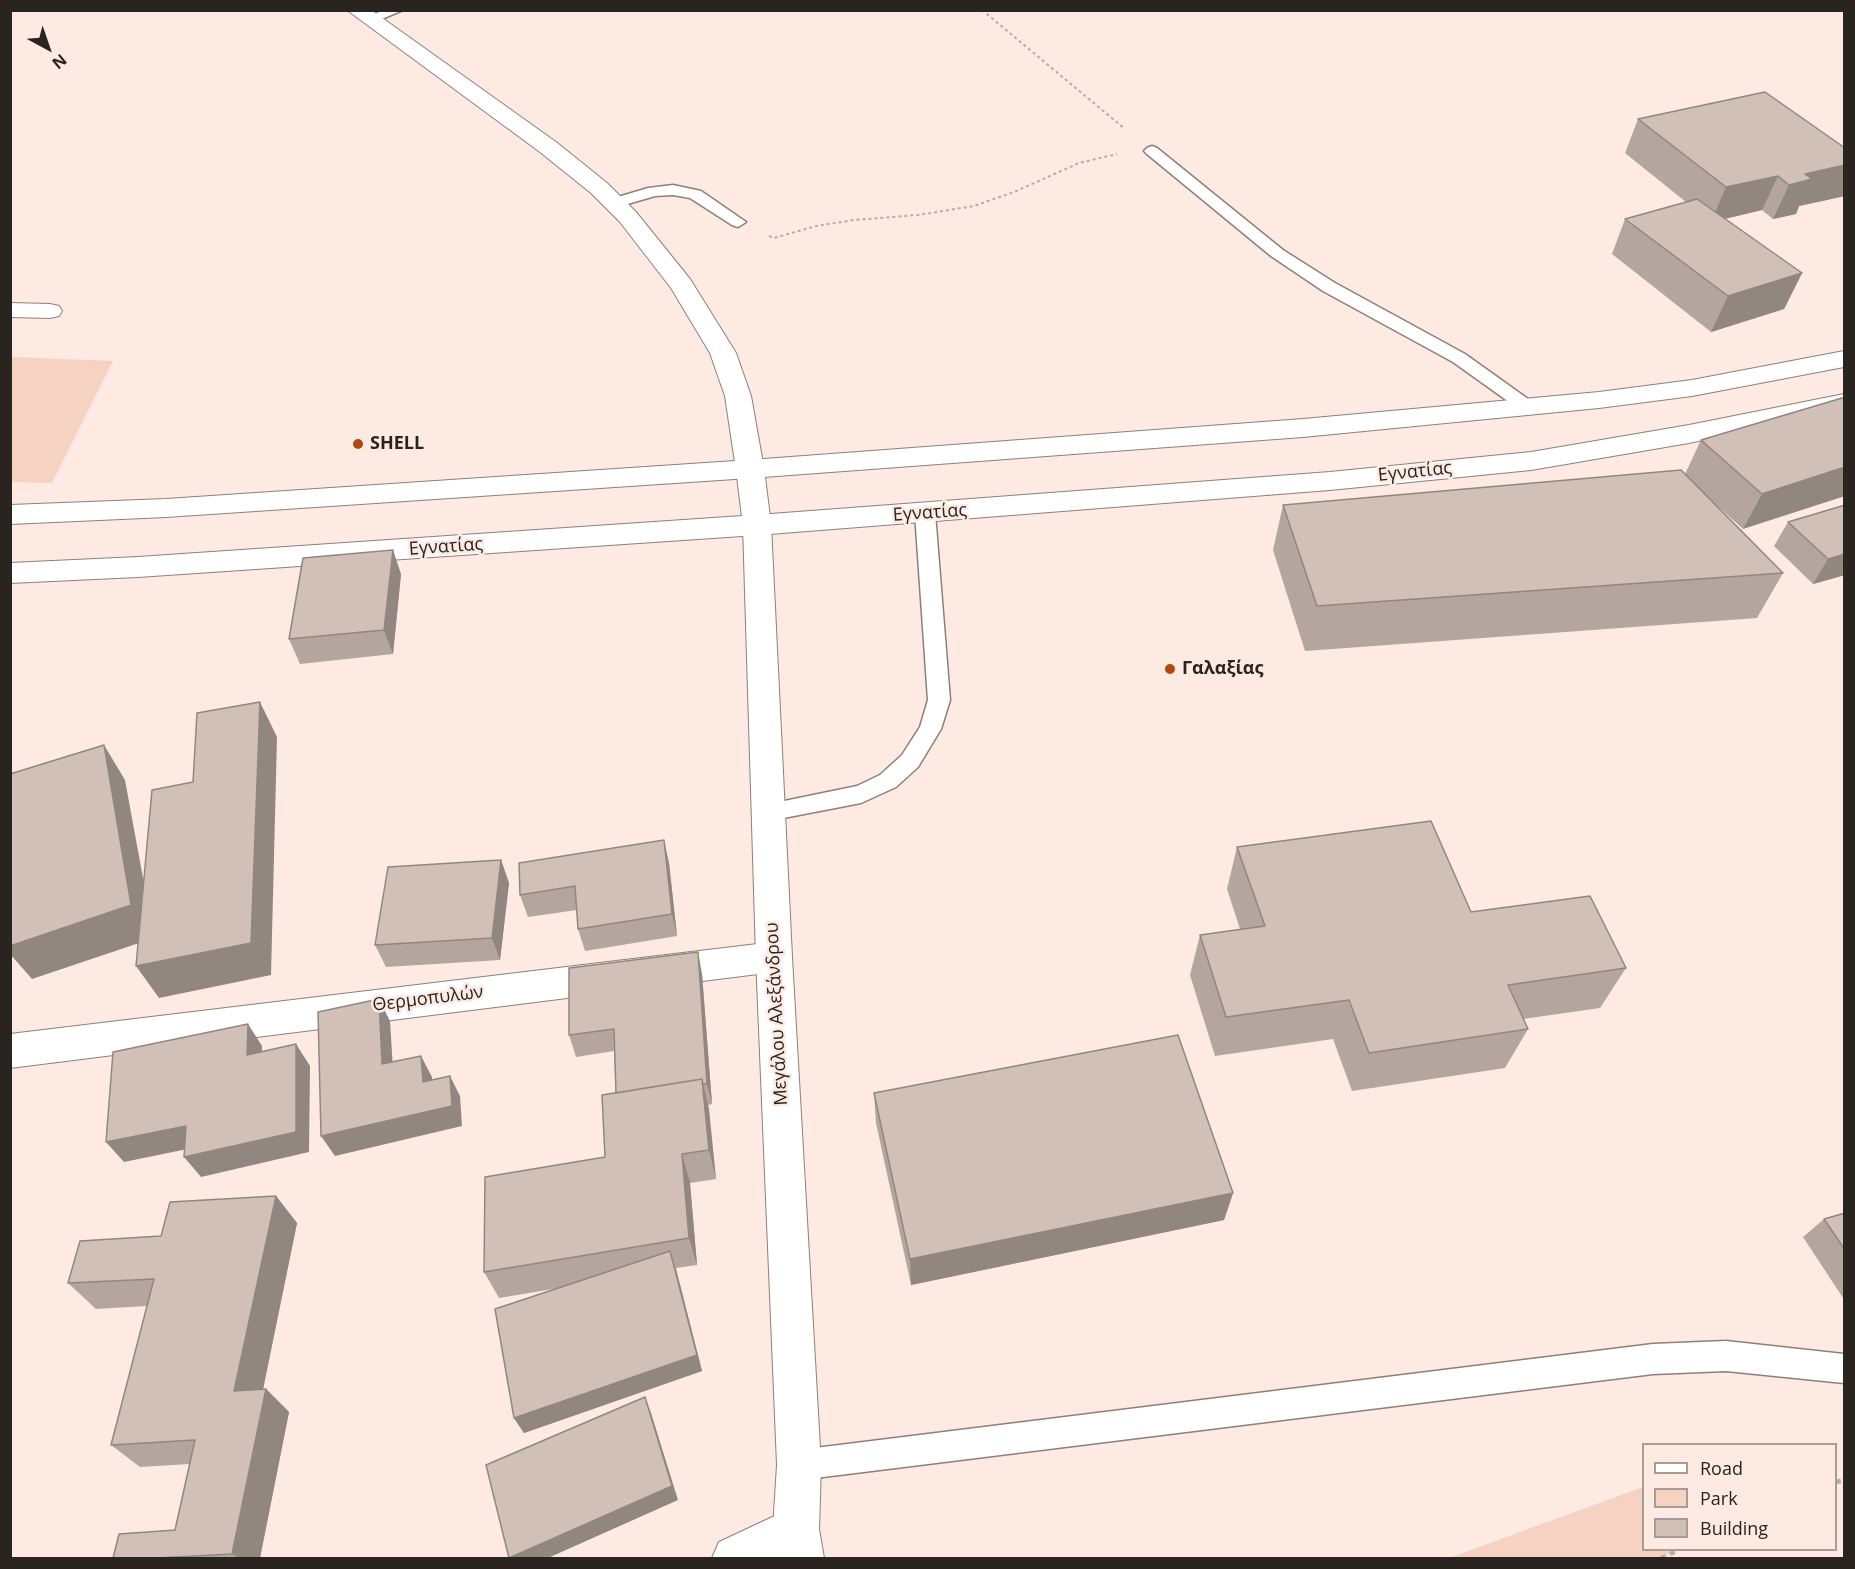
<!DOCTYPE html>
<meta charset="utf-8">
<style>
body{margin:0}
#map{position:relative;width:1855px;height:1569px;overflow:hidden;background:#fdeae3;font-family:"Open Sans",sans-serif}
canvas{display:block}
.frame{position:absolute;inset:0;border:12px solid #2a2421;pointer-events:none}
.legend{position:absolute;left:1642px;top:1443px;width:195px;height:108px;box-sizing:border-box;background:#fdeae3;border:2px solid #a99b95;margin:0;padding:8px 10px;list-style:none;font-size:18px;color:#2a2421}
.legend li{display:flex;align-items:center;gap:12px;height:30px}
.legend b{width:30px;border:2px solid #a99b95}
.north{position:absolute;left:18px;top:18px;width:60px;height:60px;-webkit-text-stroke:4px #fdeae3;paint-order:stroke;rotate:140deg;font-size:16px;font-weight:700;line-height:24px;text-align:center;color:#2a2421}
.north::after{content:'';display:block;margin:auto;width:21px;height:27px;background:#2a2421;clip-path:polygon(50% 0,100% 100%,50% 72%,0 100%)}
</style>
<div id="map">
<canvas width="1855" height="1569"></canvas>
<div class="frame"></div>
<ul class="legend">
<li><b style="height:8px;background:#fff"></b>Road</li>
<li><b style="height:16px;background:#f6d2c2"></b>Park</li>
<li><b style="height:16px;background:#d1c0b8"></b>Building</li>
</ul>
<div class="north">N</div>
</div>
<script>
const g = document.querySelector('canvas').getContext('2d');
g.lineJoin = 'round';
function fill(path, color) {
  g.fillStyle = color;
  g.fill(path, 'evenodd');
}
function poly(rows) {
  const path = new Path2D();
  for (const r of rows) {
    path.moveTo(r[0], r[1]);
    for (let i = 2; i < r.length; i += 2) path.lineTo(r[i], r[i + 1]);
  }
  return path;
}
function trace(path, color, width, dash) {
  g.strokeStyle = color;
  g.lineWidth = width;
  g.lineCap = dash ? 'butt' : 'round';
  g.setLineDash(dash || []);
  g.stroke(path);
}
function label(font, color, halo, rows, align = 'center') {
  g.font = font + ' "Open Sans",sans-serif';
  g.lineWidth = 5;
  g.setLineDash([]);
  g.textBaseline = 'middle';
  g.strokeStyle = halo;
  g.fillStyle = color;
  for (const [text, x, y, turn = 0] of rows) {
    g.save();
    g.translate(x, y);
    g.rotate((+turn || 0) * Math.PI / 180);
    g.textAlign = isNaN(turn) ? turn : align;
    if (halo) g.strokeText(text, 0, 0);
    g.fillText(text, 0, 0);
    g.restore();
  }
}
fill(poly([
 [11,357,113,361,52,483,11,482],
 [1643,1487,1644,1550,1679,1550,1661,1558,1449,1558]
]), '#f6d2c2');
const service = poly([
 [383,10,403,10,370,24,363,20,383,10],
 [1152,146,1157,148,1283,250,1335,283,1465,354,1535,404,1538,408,1535,412,1523,412,1453,362,1323,291,1271,256,1147,154,1144,151,1147,148,1152,146],
 [673,185,701,191,746,222,738,227,732,225,690,198,673,195,655,196,614,208,606,203,608,200,648,188,673,185],
 [925,507,932,508,935,513,950,700,941,729,918,767,896,787,861,803,768,821,760,818,757,812,760,806,857,786,880,775,902,755,920,727,928,700,915,513,918,508,925,507],
 [1726,1341,1844,1354,1844,1383,1726,1371,1653,1374,799,1480,788,1476,784,1465,788,1454,799,1450,1653,1344,1726,1341]
]);
const minor = poly([
 [347,10,371,10,556,142,607,183,636,212,690,279,736,353,751,396,764,469,760,475,750,478,740,475,736,469,725,396,710,353,671,288,620,222,591,193,540,152,347,10],
 [10,303,50,304,59,306,62,311,59,316,50,318,10,317,10,303],
 [774,942,787,946,792,957,787,968,774,972,10,1068,10,1034,774,942],
 [796,1506,812,1513,819,1529,812,1545,784,1558,712,1558,719,1542,796,1506]
]);
const secondary = poly([
 [750,460,760,463,764,469,771,525,792,957,821,1465,819,1529,824,1558,778,1558,773,1529,777,1465,756,957,743,525,736,469,740,463,750,460]
]);
const trunk = poly([
 [1844,351,1844,367,1692,396,1599,408,1303,437,750,478,166,517,10,524,10,505,166,499,750,460,1303,419,1599,392,1692,380,1844,351],
 [1844,394,1844,410,1689,443,1531,470,1330,490,757,535,138,577,10,583,10,563,138,557,757,515,1330,472,1531,452,1689,425,1844,394]
]);
trace(service, '#8f7f78', 3);
trace(minor, '#8f7f78', 2);
trace(secondary, '#8f7f78', 2);
trace(trunk, '#8f7f78', 2);
trace(poly([
 [982,10,1125,129],
 [769,236,774,238,816,226,854,220,918,215,974,206,1014,192,1079,163,1117,154]
]), '#baaba5', 2, [3, 3]);
trace(poly([
 [1836,1482,1844,1480],
 [1661,1558,1679,1550]
]), '#baaba5', 4.5, [5, 5]);
fill(service, '#fff');
fill(minor, '#fff');
fill(secondary, '#fff');
fill(trunk, '#fff');
fill(poly([
 [1638,119,1845,148,1845,196,1799,206,1796,214,1773,219,1762,210,1725,219,1802,273,1784,309,1711,332,1612,254,1625,219,1686,202,1625,153],
 [1842,398,1743,529,1713,502,1783,573,1757,618,1305,651,1273,550,1283,505,1685,474,1701,440],
 [1845,505,1845,575,1813,584,1774,546,1788,522],
 [401,574,393,654,300,664,289,639],
 [1237,847,1471,912,1626,968,1600,1008,1523,1019,1528,1029,1505,1068,1352,1091,1333,1039,1215,1056,1190,975,1200,935,1240,929,1227,889],
 [501,860,509,883,500,960,386,967,375,945],
 [669,863,677,936,585,951,578,929,577,910,528,917,520,895],
 [702,974,712,1104,708,1105,716,1179,690,1183,697,1265,676,1268,702,1371,524,1433,514,1418,559,1288,499,1298,484,1272,605,1157,616,1093,614,1051,576,1057,569,1035],
 [874,1093,1233,1193,1224,1220,911,1285,876,1123],
 [276,1196,297,1223,263,1389,266,1389,289,1412,260,1558,113,1558,175,1530,190,1464,140,1467,111,1445,147,1306,96,1309,68,1283,161,1236],
 [1845,1213,1845,1301,1803,1237,1824,1219]
]), '#b4a59e');
fill(poly([
 [1845,165,1845,196,1799,206,1796,214,1773,219,1789,185,1805,174],
 [1778,176,1762,210,1711,222,1726,187],
 [1802,273,1784,309,1711,332,1728,296],
 [1845,467,1845,496,1743,529,1762,494],
 [393,550,401,574,393,654,384,630],
 [1845,554,1845,575,1813,584,1828,559],
 [260,702,277,737,271,975,159,998,136,966],
 [104,745,125,780,154,938,32,979,10,954,10,946],
 [664,840,669,863,677,936,672,914],
 [501,860,509,883,500,960,492,938],
 [698,952,702,974,712,1104,707,1084],
 [379,999,390,1021,394,1085,382,1064],
 [248,1024,262,1046,262,1076,247,1055],
 [296,1044,310,1066,309,1152,201,1177,184,1157],
 [421,1056,432,1077,433,1103,423,1082],
 [450,1076,460,1096,462,1126,335,1156,321,1136],
 [702,1079,709,1109,716,1179,709,1150],
 [186,1126,202,1146,124,1162,106,1142],
 [682,1154,690,1183,697,1265,689,1238],
 [1233,1193,1224,1220,911,1285,910,1259],
 [276,1196,297,1223,258,1414,234,1391],
 [670,1251,676,1270,702,1371,524,1433,514,1418],
 [266,1389,289,1412,260,1558,239,1558,232,1554],
 [645,1397,651,1413,678,1500,548,1558,509,1558]
]), '#928681');
const building = poly([
 [1765,92,1845,148,1845,165,1805,174,1812,179,1789,185,1778,176,1726,187,1638,119,1765,92],
 [1697,199,1802,273,1728,296,1625,219,1697,199],
 [1842,398,1845,399,1845,467,1762,494,1701,440,1842,398],
 [1681,470,1783,573,1317,606,1283,505,1681,470],
 [1845,505,1845,554,1828,559,1788,522,1845,505],
 [393,550,384,630,289,639,303,558,393,550],
 [260,702,251,943,136,966,152,790,193,782,197,713,260,702],
 [104,745,131,905,10,946,10,774,104,745],
 [1431,821,1471,912,1590,896,1626,968,1508,985,1528,1029,1369,1053,1349,1000,1226,1017,1200,935,1265,926,1237,847,1431,821],
 [664,840,672,914,578,929,575,886,520,895,519,863,664,840],
 [501,860,492,938,375,945,388,867,501,860],
 [698,952,707,1084,703,1084,702,1079,616,1093,614,1029,569,1035,569,968,698,952],
 [379,999,382,1064,421,1056,423,1082,450,1076,452,1106,321,1136,318,1012,379,999],
 [248,1024,247,1055,296,1044,296,1132,184,1157,186,1126,106,1142,113,1052,248,1024],
 [1178,1035,1233,1193,910,1259,874,1093,1178,1035],
 [702,1079,709,1150,682,1154,689,1238,484,1272,485,1177,605,1157,602,1095,702,1079],
 [276,1196,234,1391,266,1389,232,1554,157,1558,113,1558,119,1534,175,1530,195,1440,111,1445,154,1279,68,1283,80,1241,161,1236,170,1202,276,1196],
 [1845,1213,1845,1250,1824,1219,1845,1213],
 [670,1251,697,1355,514,1418,495,1309,670,1251],
 [645,1397,672,1486,509,1558,486,1465,645,1397]
]);
fill(building, '#d1c0b8');
trace(building, '#928681', 1.5);
for (const [x, y, r, color] of [
 [358,444,6,"#ad4a12"],
 [1170,669,6,"#ad4a12"]
]) {
  const dot = new Path2D();
  dot.arc(x, y, r, 0, 2 * Math.PI);
  g.fillStyle = color;
  g.fill(dot);
  trace(dot, '#fdeae3', 2);
}
label('bold 18px', '#2a2421', '#fdeae3', [
 ["SHELL",370,444],
 ["Γαλαξίας",1182,669]
], 'left');
label('18px', '#2a2421', '#fdeae3', [
 ["Εγνατίας",1415,472,-6],
 ["Εγνατίας",930,513,-4],
 ["Εγνατίας",446,547,-4],
 ["Θερμοπυλών",428,999,-7],
 ["Μεγάλου Αλεξάνδρου",777,1014,-93]
]);
</script>
